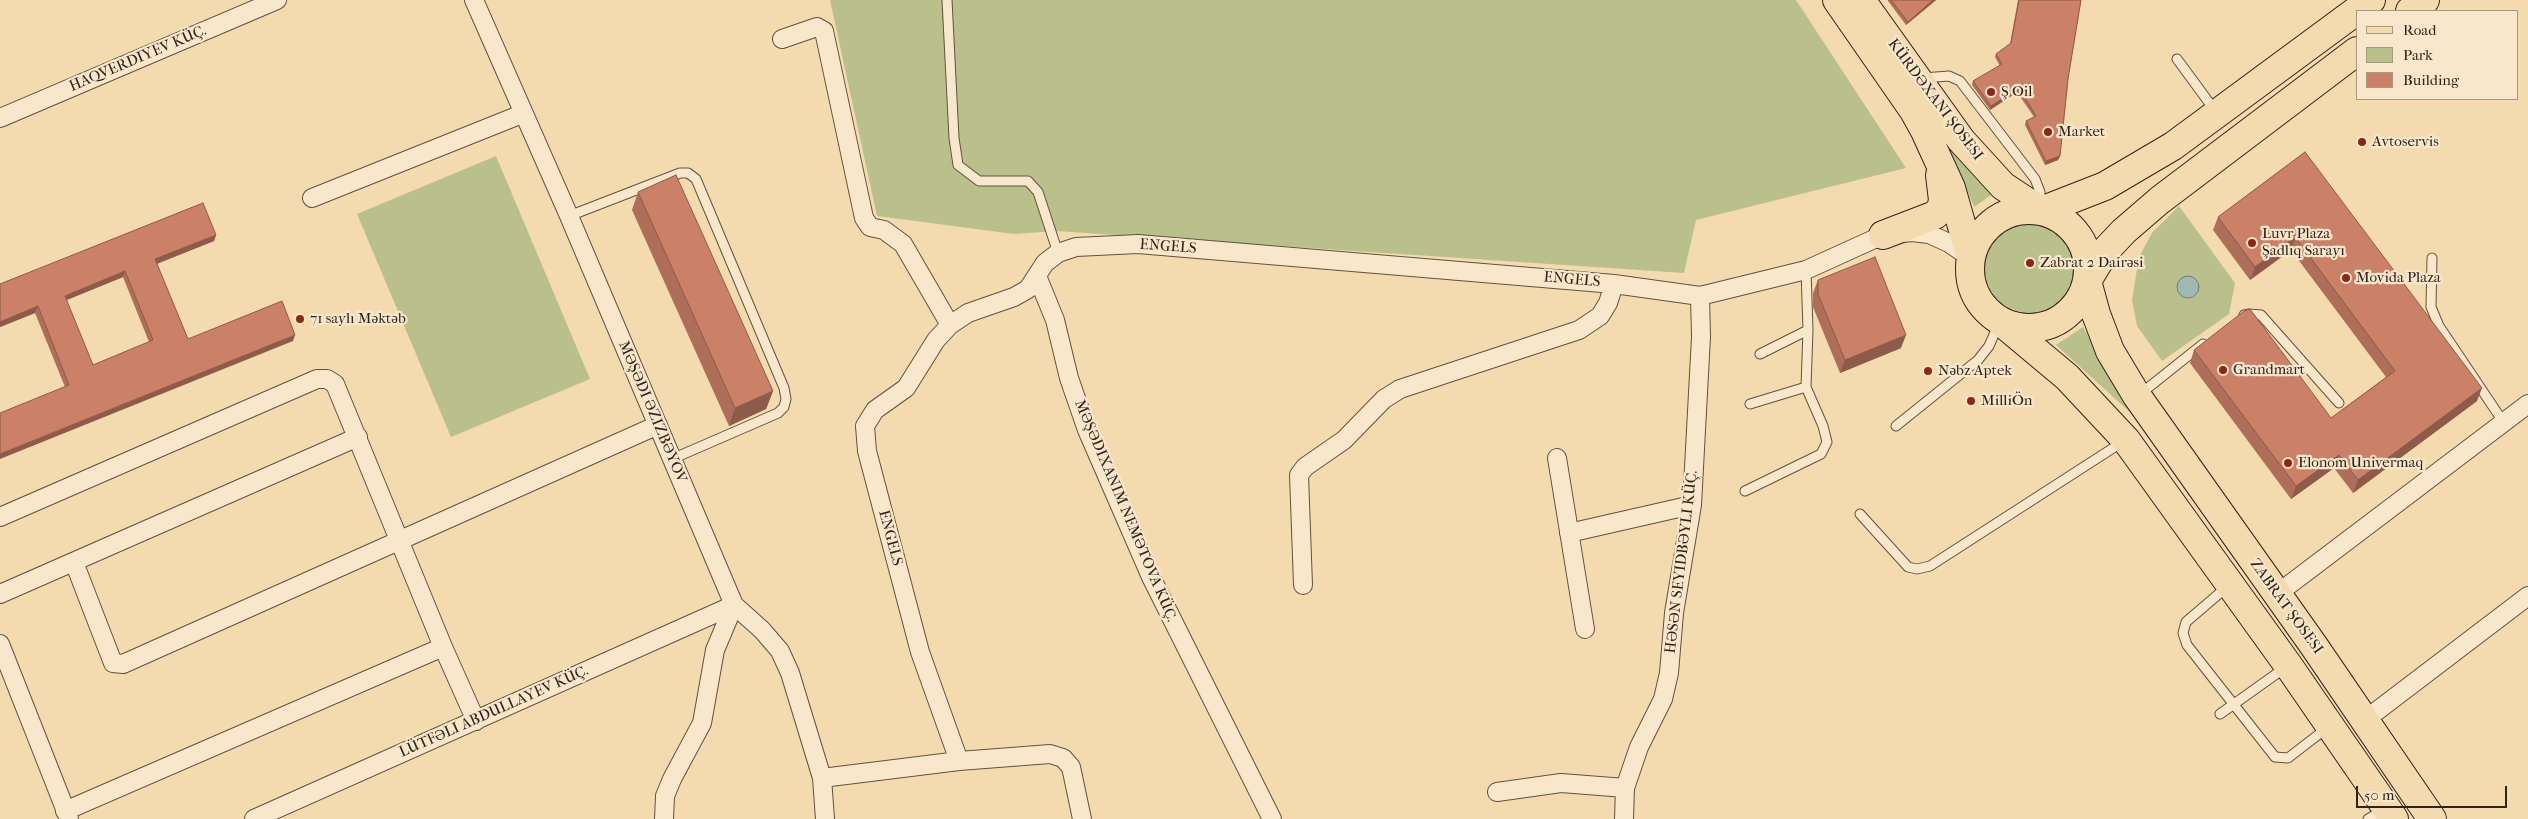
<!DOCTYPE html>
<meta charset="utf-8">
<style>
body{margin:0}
#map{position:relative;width:2528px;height:819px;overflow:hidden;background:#f4daaf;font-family:"IM FELL French Canon",serif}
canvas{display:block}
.legend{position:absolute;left:2356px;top:10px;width:162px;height:90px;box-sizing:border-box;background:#f8e7cb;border:1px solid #a89985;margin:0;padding:6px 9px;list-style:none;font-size:15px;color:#2f241c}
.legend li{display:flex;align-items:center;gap:10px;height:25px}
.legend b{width:25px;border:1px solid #a89985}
.scale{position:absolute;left:2356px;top:786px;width:151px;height:22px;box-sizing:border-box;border:2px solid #2f241c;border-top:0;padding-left:6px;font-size:15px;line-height:18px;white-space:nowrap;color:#2f241c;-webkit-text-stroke:4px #f8e7cb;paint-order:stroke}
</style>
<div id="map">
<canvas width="2528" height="819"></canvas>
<ul class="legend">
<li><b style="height:6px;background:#f4daaf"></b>Road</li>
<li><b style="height:14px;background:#b9c08c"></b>Park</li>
<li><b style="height:14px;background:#cb8068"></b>Building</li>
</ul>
<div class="scale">50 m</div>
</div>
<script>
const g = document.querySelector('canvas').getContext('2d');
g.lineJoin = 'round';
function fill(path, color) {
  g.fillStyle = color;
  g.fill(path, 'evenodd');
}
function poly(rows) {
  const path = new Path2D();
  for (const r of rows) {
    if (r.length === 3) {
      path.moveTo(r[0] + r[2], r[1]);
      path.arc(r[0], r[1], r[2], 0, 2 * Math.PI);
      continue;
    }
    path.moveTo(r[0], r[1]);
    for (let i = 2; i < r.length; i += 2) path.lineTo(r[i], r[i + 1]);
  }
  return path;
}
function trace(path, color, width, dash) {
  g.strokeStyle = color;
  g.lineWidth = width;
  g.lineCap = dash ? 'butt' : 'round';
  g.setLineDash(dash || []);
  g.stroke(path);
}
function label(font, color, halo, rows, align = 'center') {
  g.font = font + ' "IM FELL French Canon",serif';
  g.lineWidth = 4.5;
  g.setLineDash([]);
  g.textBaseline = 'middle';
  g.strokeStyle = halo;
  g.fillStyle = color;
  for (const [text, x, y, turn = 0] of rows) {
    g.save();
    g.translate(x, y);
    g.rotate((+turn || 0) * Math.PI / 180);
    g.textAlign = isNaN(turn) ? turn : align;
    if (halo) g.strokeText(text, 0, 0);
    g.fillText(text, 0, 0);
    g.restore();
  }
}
fill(poly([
 [830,0,1796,0,1906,168,1696,220,1684,273,1056,231,1014,234,877,216],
 [1943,133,1994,193,1974,207],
 [496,156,590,379,451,437,357,214],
 [2179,206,2235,283,2229,314,2162,361,2137,326,2132,300,2139,257,2152,233],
 [2030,268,45],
 [2083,327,2133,415,2056,345]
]), '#b9c08c');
const water = poly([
 [2188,287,11]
]);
fill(water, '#9fb8b4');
trace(water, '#727d77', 1);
const lane = poly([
 [947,0,954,138,958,165,979,181,1028,181,1038,192,1058,253],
 [2177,59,2216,112],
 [1923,78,1949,76,1960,81,2035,179,2040,192,2040,206],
 [569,216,680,173,688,173,696,179,784,388,786,399,784,407,778,413,672,459],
 [2432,258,2431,307,2439,326,2504,423],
 [2244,315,2249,314,2261,315,2339,403],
 [1760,354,1808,330],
 [2139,395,2203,344],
 [1750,404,1806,387],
 [1896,426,1978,360,1989,346,1999,323],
 [1745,491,1821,454,1827,442,1823,426,1806,387,1808,330,1806,270],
 [1860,514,1908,567,1917,569,1930,566,2124,441],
 [2228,586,2186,622,2183,633,2187,645,2275,757,2288,758,2327,728],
 [2220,714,2286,667],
 [2368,819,2383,810]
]);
const street = poly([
 [474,0,569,216,734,605,762,630,780,651,790,673,822,778,825,819],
 [782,39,817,27,824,31,864,218,870,227,884,230,903,244,950,325],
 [0,118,277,0],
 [312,198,522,114],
 [1037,276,1055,320,1069,378,1087,430,1151,577,1272,819],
 [1557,458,1585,629],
 [0,517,317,379,327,379,335,384,443,647,476,721],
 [1569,533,1692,505],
 [74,562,113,663,123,664,658,425],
 [1303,585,1299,475,1305,467,1344,440,1384,399,1400,389,1579,330,1600,316,1608,303,1614,284],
 [0,594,358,437],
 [2277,594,2528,404],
 [0,644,69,819],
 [2365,720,2528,596],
 [959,761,920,652,867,451,865,426,875,410,906,388,936,340,950,325,968,313,1014,297,1028,289,1045,263,1058,253,1076,247,1138,244,1614,284,1700,296,1806,270,1883,235,1912,232,1929,234,1949,243,1971,258],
 [822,778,959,761,1050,754,1063,758,1071,767,1082,819],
 [1497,792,1561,783,1625,788],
 [65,811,443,647],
 [254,819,734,605],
 [664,819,665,796,672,779,702,723,715,650,734,605],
 [1624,819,1625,788,1639,747,1663,699,1669,673,1674,613,1692,505,1701,337,1700,296]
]);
const primary = poly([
 [1837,0,1914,111,1925,131,1951,188,1971,258],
 [1861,0,1961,140,2003,186,2041,211,2105,186,2173,146,2371,0],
 [2410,11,2425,0],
 [2357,51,2160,200,2124,231,2106,250,2087,281,2096,314,2110,351,2137,396,2314,646,2432,819],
 [2029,269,59],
 [1883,235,1935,215,1941,209,1943,200,1940,175],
 [2000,321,2067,377,2126,440,2288,665,2394,819]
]);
trace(lane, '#605241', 11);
trace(street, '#605241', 20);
trace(primary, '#2f241c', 30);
trace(lane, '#f8e7cb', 9);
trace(street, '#f8e7cb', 18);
trace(primary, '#f4daaf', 28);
fill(poly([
 [1888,0,1936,0,1906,25,1888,1],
 [2018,0,2081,0,2068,79,2060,156,2058,160,2045,165,2025,125,2026,121,2034,117,2017,92,1990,110,1972,85,1973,81,2000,66,1995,57,1996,54,2010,44],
 [2305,152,2477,401,2353,493,2334,468,2291,499,2190,363,2194,350,2331,418,2386,377,2291,250,2250,280,2213,230,2218,217],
 [638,192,773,391,766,409,729,426,632,210],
 [216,235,214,241,157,264,188,339,293,341,65,387,35,313,0,327,0,284],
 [123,277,149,342,93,365,66,300],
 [1818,280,1901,348,1840,373,1813,307,1813,293]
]), '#af6e59');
fill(poly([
 [1933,0,1936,0,1906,25,1908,22],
 [2019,88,2017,92,1990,110,1991,106],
 [2060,156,2058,160,2045,165,2046,161],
 [216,235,214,241,153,265,155,259],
 [2295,237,2291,250,2250,280,2255,267],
 [125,271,123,277,62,302,65,296],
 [38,306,35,313,0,327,0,322],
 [295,335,293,341,0,459,0,454],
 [1906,335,1901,348,1840,373,1845,360],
 [2482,388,2477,401,2353,493,2358,480],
 [773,391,766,409,729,426,735,408],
 [2339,455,2334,468,2291,499,2296,486]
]), '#8e5a49');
const building = poly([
 [1891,0,1933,0,1908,22,1891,0],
 [2019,0,2081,0,2068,79,2060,156,2046,161,2026,121,2036,116,2019,88,1991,106,1973,81,2002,64,1996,54,2011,43,2019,0],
 [2305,152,2482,388,2358,480,2339,455,2296,486,2194,350,2244,311,2250,309,2331,418,2395,371,2295,237,2255,267,2218,217,2305,152],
 [676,175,773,391,735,408,638,192,676,175],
 [203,203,216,235,155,259,188,339,282,301,295,335,0,454,0,413,69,385,38,306,0,322,0,284,203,203],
 [125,271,153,340,93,365,65,296,125,271],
 [1875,257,1906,335,1845,360,1818,294,1818,280,1875,257]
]);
fill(building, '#cb8068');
trace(building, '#8e5a49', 1);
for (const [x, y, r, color] of [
 [1991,92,5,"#8f2418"],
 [2048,132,5,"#8f2418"],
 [2362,142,5,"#8f2418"],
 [2252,243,5,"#8f2418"],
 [2030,263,5,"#8f2418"],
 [2346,278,5,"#8f2418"],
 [300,319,5,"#8f2418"],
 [2223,370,5,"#8f2418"],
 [1928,371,5,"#8f2418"],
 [1971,401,5,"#8f2418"],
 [2288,463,5,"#8f2418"]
]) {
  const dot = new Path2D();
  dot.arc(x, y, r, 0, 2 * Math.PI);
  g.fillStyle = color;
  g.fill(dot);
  trace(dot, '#f8e7cb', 2);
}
label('15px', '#2f241c', '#f8e7cb', [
 ["HAQVERDIYEV KÜÇ.",138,59,-23],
 ["KÜRDƏXANI ŞOSESI",1935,100,53],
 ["ENGELS",1168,247,4],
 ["ENGELS",1572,280,5],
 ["MƏŞƏDI ƏZIZBƏYOV",652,412,67],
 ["MƏŞƏDIXANIM NEMƏTOVA KÜÇ.",1125,511,67],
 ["ENGELS",890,538,75],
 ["HƏSƏN SEYIDBƏYLI KÜÇ.",1682,562,-83],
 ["ZABRAT ŞOSESI",2286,607,54],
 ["LÜTFƏLI ABDULLAYEV KÜÇ.",494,712,-24]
]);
label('15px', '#2f241c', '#f8e7cb', [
 ["Ş Oil",2001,92],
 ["Market",2058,132],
 ["Avtoservis",2372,142],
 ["Luvr Plaza",2262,234],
 ["Şadlıq Sarayı",2262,251],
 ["Zabrat 2 Dairəsi",2040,263],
 ["Movida Plaza",2356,278],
 ["71 saylı Məktəb",310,319],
 ["Grandmart",2233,370],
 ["Nəbz Aptek",1938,371],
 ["MilliÖn",1981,401],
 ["Elonom Univermaq",2298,463]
], 'left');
</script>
